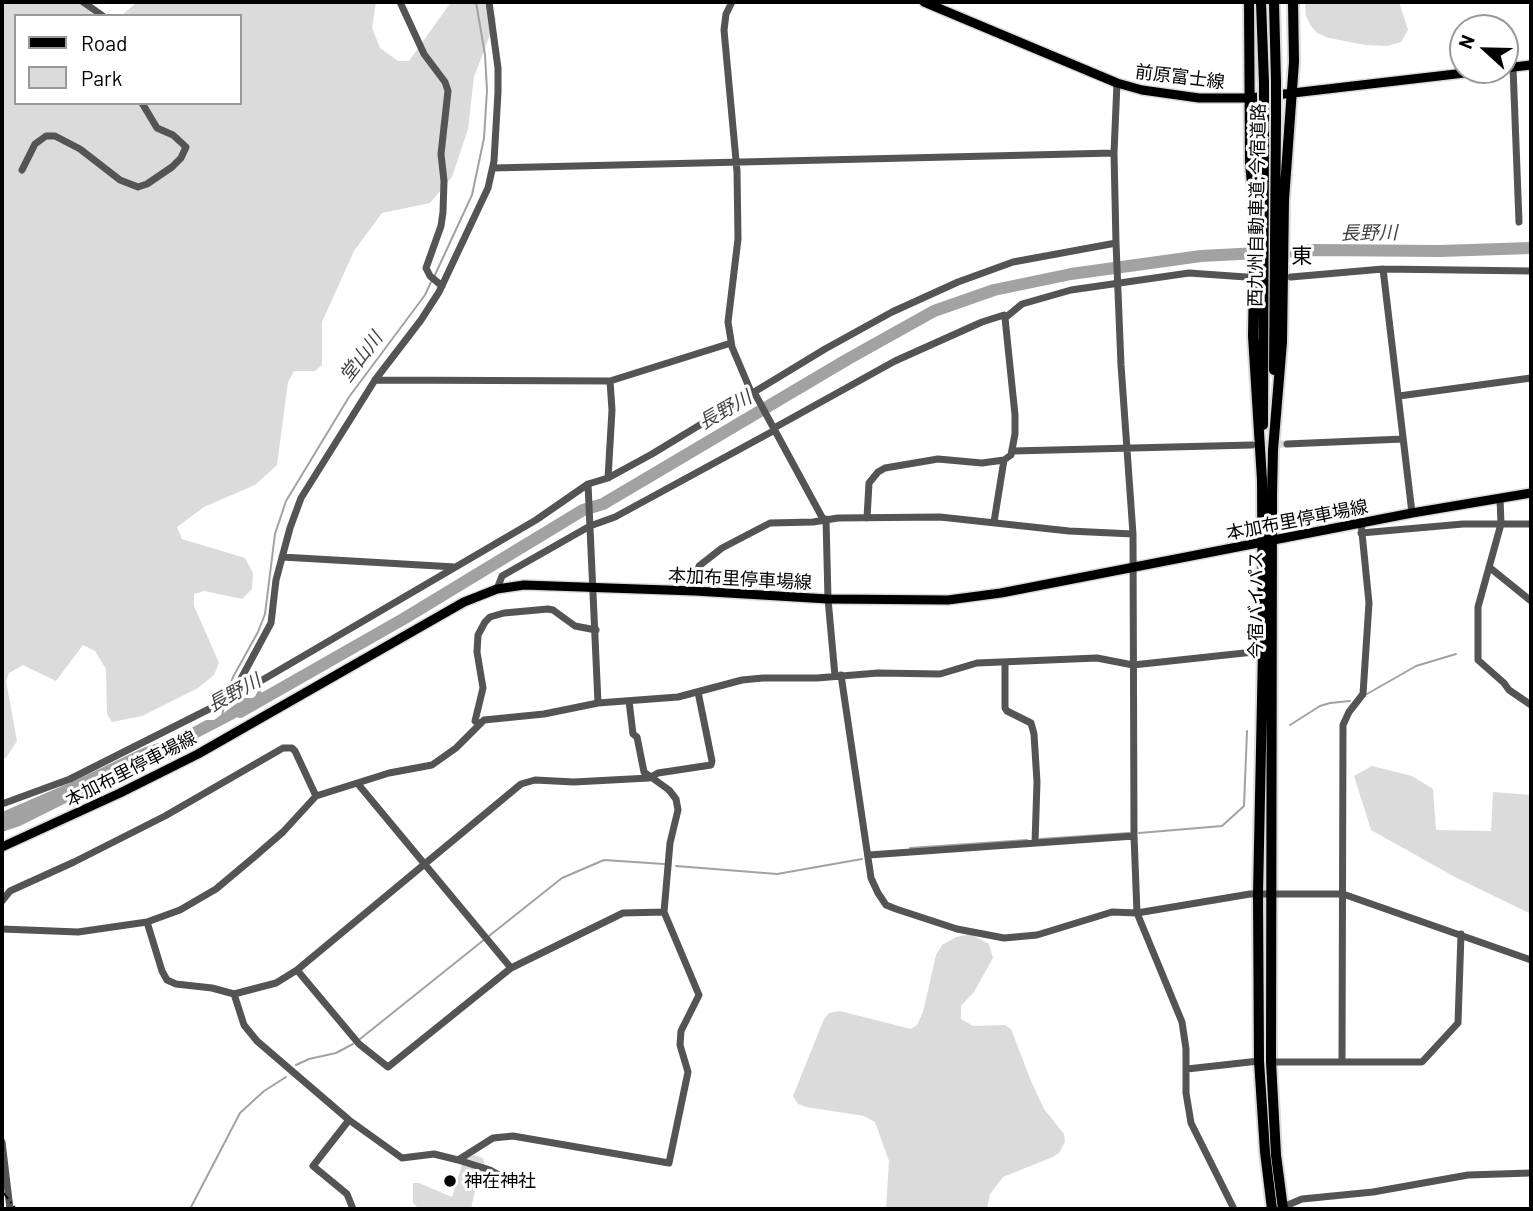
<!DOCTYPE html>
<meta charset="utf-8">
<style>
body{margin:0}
#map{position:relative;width:1533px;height:1211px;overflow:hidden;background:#fff;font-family:Barlow,sans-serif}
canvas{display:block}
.frame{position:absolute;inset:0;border:4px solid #000;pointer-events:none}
.legend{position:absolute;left:14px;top:14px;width:228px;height:91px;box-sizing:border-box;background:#fff;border:2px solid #999;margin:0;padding:9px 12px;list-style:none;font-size:21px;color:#000}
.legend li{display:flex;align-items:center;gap:14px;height:35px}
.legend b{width:35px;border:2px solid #999}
.north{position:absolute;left:1449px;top:14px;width:70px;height:70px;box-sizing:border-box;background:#fff;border:2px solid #999;border-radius:50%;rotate:292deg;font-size:19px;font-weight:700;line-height:28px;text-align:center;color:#000}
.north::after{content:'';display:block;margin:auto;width:24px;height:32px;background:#000;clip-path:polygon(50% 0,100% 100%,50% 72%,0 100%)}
</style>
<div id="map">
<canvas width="1533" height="1211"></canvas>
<div class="frame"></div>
<ul class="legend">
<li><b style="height:9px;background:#000"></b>Road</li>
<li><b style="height:19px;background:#dbdbdb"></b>Park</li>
</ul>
<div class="north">N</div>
</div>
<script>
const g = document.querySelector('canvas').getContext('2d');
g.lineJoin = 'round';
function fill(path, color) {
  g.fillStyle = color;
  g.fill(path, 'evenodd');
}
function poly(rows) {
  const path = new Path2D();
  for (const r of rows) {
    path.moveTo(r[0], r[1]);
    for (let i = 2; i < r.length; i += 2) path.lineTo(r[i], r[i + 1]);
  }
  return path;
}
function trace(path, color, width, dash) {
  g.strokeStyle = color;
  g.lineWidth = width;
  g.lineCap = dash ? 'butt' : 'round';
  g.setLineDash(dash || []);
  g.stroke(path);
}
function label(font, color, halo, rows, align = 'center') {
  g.font = font + ' Barlow,"Noto Sans JP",sans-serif';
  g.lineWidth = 6;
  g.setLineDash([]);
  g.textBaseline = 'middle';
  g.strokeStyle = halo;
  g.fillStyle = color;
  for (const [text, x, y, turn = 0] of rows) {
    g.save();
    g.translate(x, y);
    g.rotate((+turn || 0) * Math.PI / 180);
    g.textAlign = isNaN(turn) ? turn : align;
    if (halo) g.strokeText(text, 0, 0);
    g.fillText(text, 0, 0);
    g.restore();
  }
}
fill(poly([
 [2,2,88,2,94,16,16,16,16,103,240,103,240,16,121,16,137,2,376,2,372,28,380,48,398,61,409,61,451,2,484,2,496,19,474,77,468,129,452,177,430,203,382,213,354,251,322,322,322,365,315,371,294,371,288,382,277,465,255,485,204,507,177,527,182,539,245,558,253,573,252,589,242,599,204,591,194,594,194,606,219,663,214,675,198,688,142,716,112,722,107,714,106,669,95,651,83,645,56,681,23,665,9,673,6,681,17,741,6,758,2,758],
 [1305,2,1399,2,1408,30,1401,42,1387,46,1365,45,1329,38,1317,33,1311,26,1306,16],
 [1372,766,1412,776,1433,789,1436,830,1491,831,1493,792,1531,795,1531,917,1529,913,1455,877,1371,830,1354,776],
 [970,934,989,944,993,958,974,992,961,1006,961,1019,973,1026,1005,1025,1011,1029,1031,1081,1044,1109,1064,1134,1065,1142,1059,1153,1053,1157,1003,1177,990,1194,987,1209,886,1209,889,1161,875,1122,864,1116,806,1107,798,1104,793,1096,824,1019,829,1013,840,1011,911,1029,917,1025,923,1012,936,955,942,945,956,937],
 [474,1155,483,1158,485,1166,476,1187,471,1209,423,1209,417,1207,413,1203,413,1183,419,1183,452,1197,464,1158]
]), '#dbdbdb');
fill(poly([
 [258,691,261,691,263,697,255,701,252,709,232,720,138,769,118,777,20,826,2,832,2,812,76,780,143,748,173,738,206,720,214,720,244,698,254,698]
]), '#a2a2a2');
trace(poly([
 [434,277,472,195,484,138,487,90,485,55,476,2],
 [1367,694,1416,666,1456,654],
 [226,696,233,677,258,632,265,614,275,534,286,501,349,397,425,295,431,282],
 [222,717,224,705],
 [1290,725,1320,706,1330,703,1350,701],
 [1139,833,1222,826,1244,806,1247,731],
 [1040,839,1129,833],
 [910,848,1027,840],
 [676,866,777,874,862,859],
 [489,936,562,878,604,860,664,864],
 [360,1039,485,939],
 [296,1065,309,1059,336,1053,353,1044],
 [190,1209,240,1113,264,1091,286,1077]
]), '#a2a2a2', 2);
trace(poly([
 [240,712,405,618,583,510,603,504,848,359,934,311,994,290,1071,274,1201,256,1316,250,1440,251,1531,248]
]), '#a2a2a2', 12);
trace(poly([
 [1256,445,1287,444]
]), '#d9d9d9', 7, [7, 3.5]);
const major = poly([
 [924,2,1117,83,1142,90,1199,98,1250,98,1490,70],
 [1505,68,1531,65],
 [2,847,120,793,198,754,464,602,497,589,524,585,695,591,828,599,948,600,1001,593,1412,513,1531,493]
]);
const highway = poly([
 [1249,2,1250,163,1255,214,1253,336,1262,480,1263,651,1258,894,1259,1061,1265,1152,1272,1209],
 [1261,2,1264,83],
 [1274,2,1276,82],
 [1274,370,1276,118],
 [1263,425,1264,119],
 [1283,1209,1276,1155,1271,1062,1272,494,1273,450,1282,342,1284,200,1294,62,1293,2]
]);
trace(major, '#dbdbdb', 12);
trace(highway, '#dbdbdb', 14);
trace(poly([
 [83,2,103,16],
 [400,2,424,54,445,82,448,91,441,154,444,181,443,212,441,226,426,268,430,276,442,286],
 [732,2,726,14,724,30,737,171,738,239,728,322,732,347,752,394],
 [1513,67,1519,222],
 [1117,83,1114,153,1116,243,1121,365,1133,534,1134,836,1137,913,1182,1022,1186,1049,1186,1093,1191,1123,1234,1209],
 [493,168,1114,153],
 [22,170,35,144,46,136,55,136,80,149,120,180,138,187,147,184,172,167,181,158,186,147,173,135,157,128,142,103],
 [1383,269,1412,513],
 [1291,277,1383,269,1531,271],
 [1005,318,1022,304,1071,290,1189,273,1246,277],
 [375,380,610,381,731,343],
 [754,392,823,519],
 [1399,396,1531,378],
 [774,428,895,361,982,322,1004,315,1005,318],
 [1287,444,1403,439],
 [1013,451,1252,445],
 [608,478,612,410,610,381],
 [588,484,598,703],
 [1500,498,1501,524,1478,607,1478,660,1504,683,1509,690,1531,705],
 [867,518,869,483,878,472,885,468,938,459,982,463,1004,460,1011,455,1015,434,1015,415,1005,318],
 [826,519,828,599,835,676],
 [994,522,1004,460],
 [1361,533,1463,524,1531,524],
 [282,557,455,567],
 [1489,567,1531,601],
 [497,589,502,576,590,526,615,517,775,430],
 [695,591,699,566,722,548,770,523,813,522,838,518,940,517,1069,531,1133,534],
 [1005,662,1005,708,1007,711,1031,723,1034,734,1037,782,1035,843],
 [841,675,871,878,878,893,886,905,896,909,957,929,1004,938,1037,935,1112,912,1137,913,1250,894,1343,894,1531,960],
 [235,696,236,688,271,623,276,580,290,528,301,498,375,380,421,320,439,292,488,188,494,161,498,92,498,68,489,2],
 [479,723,475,721,483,688,477,652,478,635,485,622,490,617,504,613,548,609,553,610,575,626,596,630],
 [358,784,511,968],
 [2,804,70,779,235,696,536,520,588,484,608,478,652,454,825,349,892,312,958,282,1013,262,1116,243],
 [869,855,1134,836],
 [2,901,10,891,74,862,165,816,283,748,292,748,295,751,316,796],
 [147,922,162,971,167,980,176,984,212,988,234,994,276,983,297,970,521,784,535,780,574,782,649,778,658,773,711,765,712,761,698,692],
 [2,929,78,932,147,922,180,910,216,889,253,858,283,832,316,796,389,773,432,765,456,748,484,720,544,714,598,703,678,697,742,680,763,678,817,678,878,673,940,674,977,663,1097,658,1133,665,1263,651],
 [297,970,359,1044,388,1067,511,968,623,913,664,912],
 [234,994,244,1025,257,1041,349,1120,402,1158,434,1154,458,1160,493,1138,513,1136,669,1163,688,1072,680,1045,681,1031,699,995,664,912,670,843,678,810,676,799,669,790,644,772,637,737,633,734,629,701],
 [1342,1061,1343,725,1349,712,1363,694,1369,603,1361,523],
 [1271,1062,1422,1062,1458,1023,1461,934],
 [1187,1069,1259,1061],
 [349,1120,313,1166,347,1194,353,1209],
 [2,1142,10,1209],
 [458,1160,490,1170,508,1180],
 [1283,1207,1302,1199,1373,1192,1468,1175,1531,1173]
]), '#545454', 7);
trace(major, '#000', 9);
trace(highway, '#000', 10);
trace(poly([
 [2,1191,16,1209]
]), '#000', 2, [10, 3.5, 2, 3.5]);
const highwayBridge = poly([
 [1264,83,1264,119],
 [1276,118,1276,82]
]);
trace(highwayBridge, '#dbdbdb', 14, []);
trace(highwayBridge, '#000', 10);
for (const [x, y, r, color] of [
 [450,1181,7,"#000"]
]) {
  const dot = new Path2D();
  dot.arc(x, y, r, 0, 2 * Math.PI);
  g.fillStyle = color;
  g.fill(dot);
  trace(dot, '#fff', 2.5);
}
label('18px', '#000', '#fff', [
 ["前原富士線",1180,77,7],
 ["西九州自動車道;今宿道路",1257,205,-89],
 ["本加布里停車場線",1297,520,-11],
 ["本加布里停車場線",740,579,3],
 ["今宿バイパス",1256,605,-90],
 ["本加布里停車場線",131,769,-27]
]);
label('18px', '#000', '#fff', [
 ["神在神社",464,1181]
], 'left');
label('italic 19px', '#434343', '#fff', [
 ["長野川",1369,233,-1],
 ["堂山川",361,357,-53],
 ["長野川",725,410,-30],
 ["長野川",234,693,-29]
]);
label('21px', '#000', '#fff', [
 ["東",1302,256]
]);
</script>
